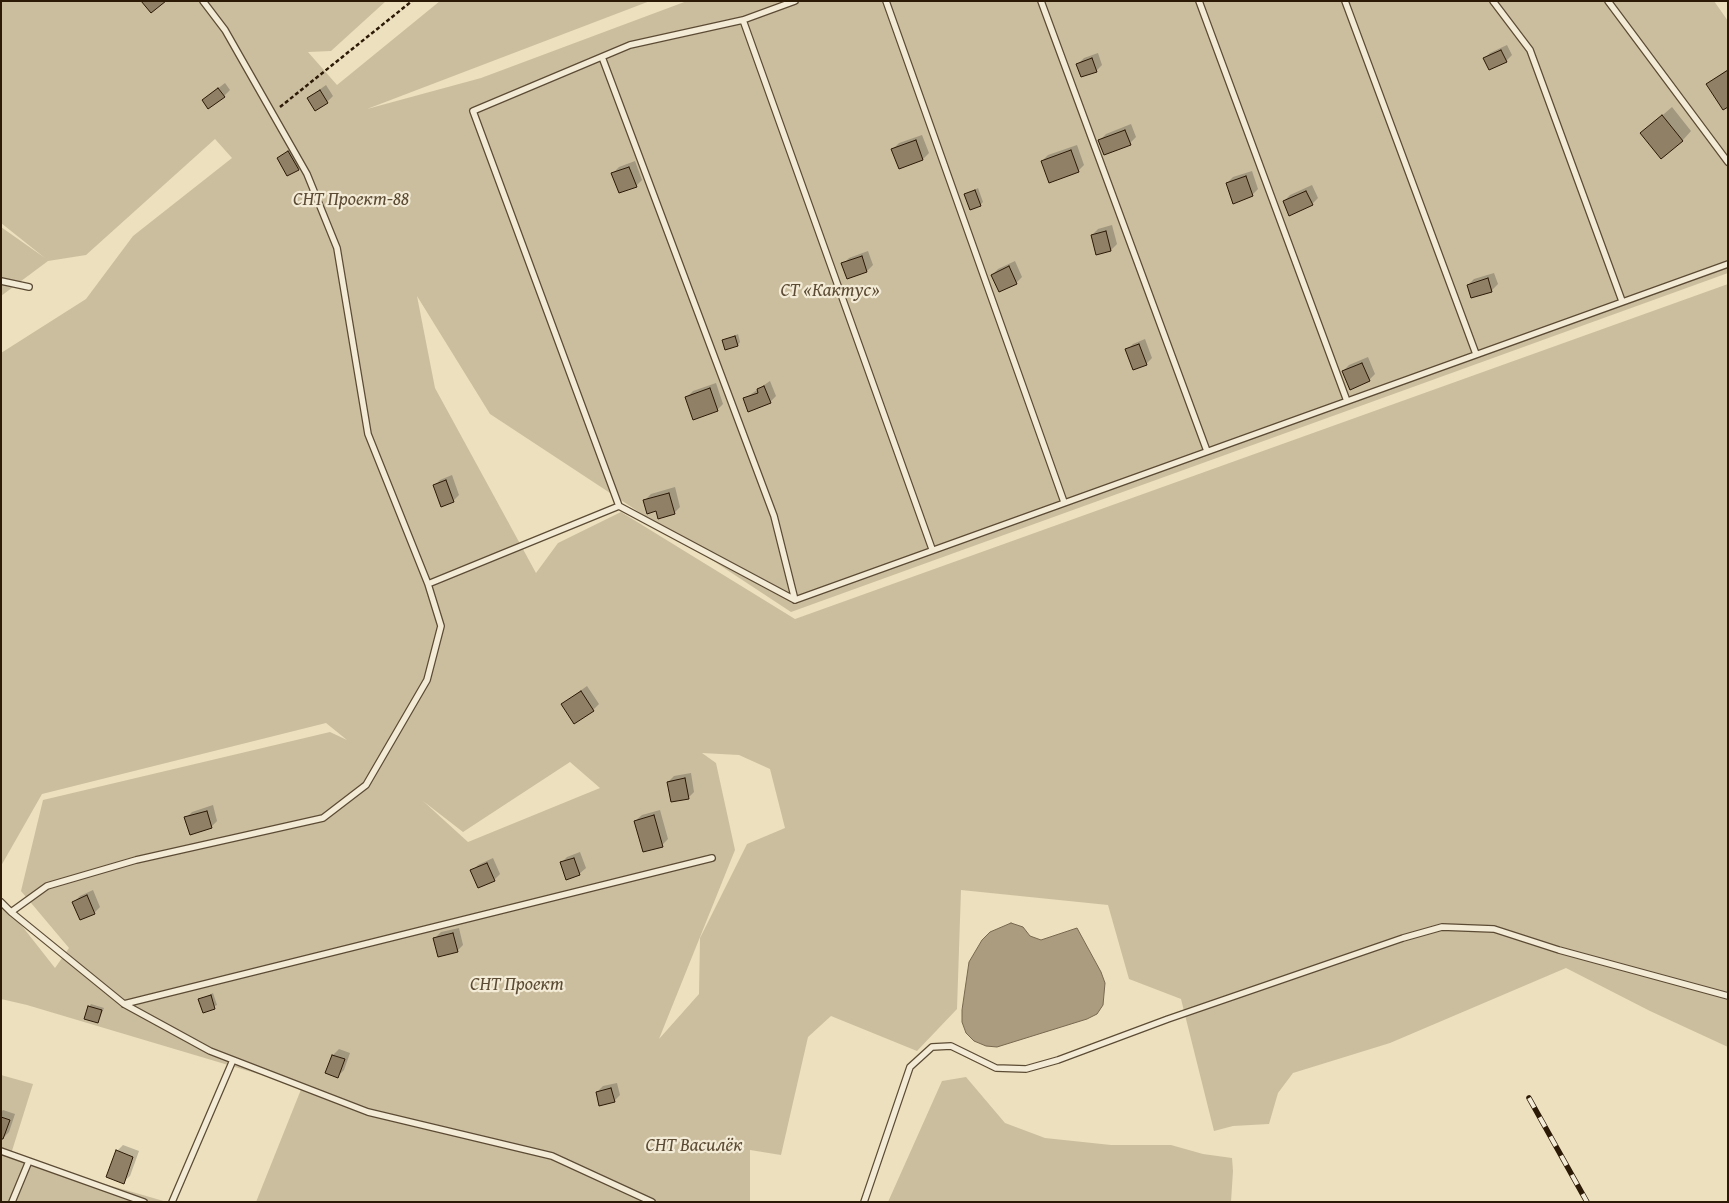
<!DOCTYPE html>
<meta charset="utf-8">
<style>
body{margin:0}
#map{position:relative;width:1729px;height:1203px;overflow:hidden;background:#ece0be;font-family:"Gentium Book Plus",serif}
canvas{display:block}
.frame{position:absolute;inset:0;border:2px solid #2c1906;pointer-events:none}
</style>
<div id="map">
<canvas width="1729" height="1203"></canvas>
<div class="frame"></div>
</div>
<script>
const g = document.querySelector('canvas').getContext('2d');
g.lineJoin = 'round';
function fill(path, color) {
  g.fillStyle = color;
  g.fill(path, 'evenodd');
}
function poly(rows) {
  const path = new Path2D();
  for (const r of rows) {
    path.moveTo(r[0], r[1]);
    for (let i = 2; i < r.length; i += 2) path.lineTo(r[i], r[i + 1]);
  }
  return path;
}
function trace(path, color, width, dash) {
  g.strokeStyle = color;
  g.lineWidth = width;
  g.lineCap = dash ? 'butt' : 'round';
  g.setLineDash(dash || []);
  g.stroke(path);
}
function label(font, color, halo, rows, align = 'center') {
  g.font = font + ' "Gentium Book Plus",serif';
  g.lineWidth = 4.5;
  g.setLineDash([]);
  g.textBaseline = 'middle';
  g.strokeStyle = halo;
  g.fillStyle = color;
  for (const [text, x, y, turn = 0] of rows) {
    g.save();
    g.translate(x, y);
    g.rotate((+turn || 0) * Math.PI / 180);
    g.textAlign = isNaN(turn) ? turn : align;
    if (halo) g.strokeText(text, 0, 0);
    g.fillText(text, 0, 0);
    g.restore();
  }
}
fill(poly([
 [1,1,386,1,331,51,308,52,337,85,440,1,650,1,367,109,481,78,687,1,1714,1,1728,21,1728,273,791,612,490,414,417,296,435,388,536,573,558,543,621,512,795,619,1728,284,1728,1047,1650,1011,1566,968,1390,1043,1293,1073,1278,1093,1269,1124,1233,1126,1214,1131,1181,999,1129,979,1108,905,961,890,957,1009,917,1051,831,1016,808,1037,781,1155,750,1150,750,1202,256,1202,302,1087,27,1005,1,999,1,904,11,912,55,968,69,948,21,891,43,800,330,732,347,740,326,723,42,794,1,866,1,353,86,299,133,236,232,158,215,139,86,255,48,261,1,296,1,227,45,258,1,223],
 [702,753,739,755,770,769,785,828,747,844,700,938,699,994,659,1039,735,850,716,763],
 [570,762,600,788,468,842,423,801,463,832],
 [1,1075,33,1084,11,1154,39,1165,167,1202,1,1202],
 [966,1077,1005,1123,1045,1138,1111,1145,1171,1145,1203,1154,1232,1158,1233,1171,1231,1202,888,1202,942,1081]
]), '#cbbe9f');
const water = poly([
 [1011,923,1023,927,1030,936,1041,940,1077,928,1101,972,1105,983,1103,1005,1097,1014,1087,1019,997,1047,986,1046,974,1041,966,1033,962,1022,962,1010,969,962,982,940,990,932,1011,923]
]);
fill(water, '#ab9c7f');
trace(water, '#78684f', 1);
fill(poly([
 [1507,45,1512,55,1506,61,1484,59,1490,53],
 [1098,53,1102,65,1096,71,1078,64,1084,58],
 [1728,69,1728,106,1707,84],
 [225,83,230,90,224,96,203,100],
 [326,85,333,96,327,102,308,98],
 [1672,107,1691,131,1682,141,1642,133],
 [1131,124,1136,137,1130,143,1100,140,1106,134],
 [922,135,929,153,923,159,893,149,899,143],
 [1077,145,1084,165,1078,171,1042,161,1048,155],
 [295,146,304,163,298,169,278,158],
 [635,161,642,180,636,186,613,173,619,167],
 [1252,171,1258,189,1252,195,1227,183,1233,177],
 [1312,185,1318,198,1312,204,1284,201,1290,195],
 [978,188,983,202,980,205,965,195],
 [1112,225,1117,244,1111,250,1092,235,1098,229],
 [868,251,873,265,867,271,843,264,849,258],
 [1015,261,1022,277,1016,283,992,275,998,269],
 [1494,273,1498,284,1492,290,1468,285,1474,279],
 [738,334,740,342,738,345,724,341],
 [1145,339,1152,358,1146,364,1127,350,1133,344],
 [1368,357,1375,374,1369,380,1343,371,1349,365],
 [770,381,776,396,770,402,744,399],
 [716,383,723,404,717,410,687,397,693,391],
 [452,475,459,495,453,501,434,486,440,480],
 [675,487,680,507,674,513,657,509,645,500,651,494],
 [587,686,599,704,593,710,562,704],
 [691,773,694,792,688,798,668,782,674,776],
 [213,805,217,821,211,827,186,818,192,812],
 [660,810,668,839,662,845,635,821,642,815],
 [580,852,586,868,579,874,561,863,567,857],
 [493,858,500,874,494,880,472,871,478,865],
 [93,890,100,907,94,913,74,902,80,896],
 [459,928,463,945,457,951,435,938,441,932],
 [213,993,217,1005,204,1011,200,1000],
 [91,1004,104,1008,98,1022,89,1007],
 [339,1049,350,1053,344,1070,338,1076,333,1055],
 [617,1083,620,1095,614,1101,597,1092,603,1086],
 [3,1110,15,1114,9,1132,3,1138,1,1112],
 [123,1145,139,1151,130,1176,123,1182,117,1151]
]), '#0003');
const building = poly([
 [141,1,166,1,151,13,141,1],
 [1501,50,1507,62,1489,70,1483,58,1501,50],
 [1092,58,1097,72,1081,77,1076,64,1092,58],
 [1728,70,1728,107,1723,110,1706,84,1728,70],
 [218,88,225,97,208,109,202,100,218,88],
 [320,90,328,103,315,111,307,98,320,90],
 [1662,115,1683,141,1661,159,1640,133,1662,115],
 [1125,130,1131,145,1104,155,1098,140,1125,130],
 [916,140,923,160,899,169,891,149,916,140],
 [1071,150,1079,172,1049,183,1041,161,1071,150],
 [288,151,299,170,287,176,277,158,288,151],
 [629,167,637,187,619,193,611,173,629,167],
 [1246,176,1253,196,1233,204,1226,183,1246,176],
 [975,190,981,206,970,210,964,194,975,190],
 [1306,191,1313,205,1289,216,1283,201,1306,191],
 [1106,231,1111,251,1096,255,1091,235,1106,231],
 [862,256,867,272,847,279,841,263,862,256],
 [1009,266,1017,284,999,292,991,275,1009,266],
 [1488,278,1492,292,1471,298,1467,285,1488,278],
 [735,336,738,346,725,350,722,340,735,336],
 [1139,344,1147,365,1133,370,1125,349,1139,344],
 [1362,363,1370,381,1350,390,1342,371,1362,363],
 [764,386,771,403,748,412,743,398,758,393,757,389,764,386],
 [710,388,718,411,693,420,685,397,710,388],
 [446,480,454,502,441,507,433,485,446,480],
 [669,493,675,514,658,519,656,511,647,514,643,500,669,493],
 [581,691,594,711,574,724,561,704,581,691],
 [685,778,689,799,671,802,667,782,685,778],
 [207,811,212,828,190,835,184,817,207,811],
 [654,815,663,847,643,852,634,821,654,815],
 [574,858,580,875,566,880,560,862,574,858],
 [487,863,495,881,478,888,470,870,487,863],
 [87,895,95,914,80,920,72,902,87,895],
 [453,933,458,952,438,957,433,938,453,933],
 [211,995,215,1009,203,1013,198,999,211,995],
 [88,1006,102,1010,98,1023,84,1019,88,1006],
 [332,1055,345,1059,338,1078,325,1073,332,1055],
 [611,1088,615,1102,599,1106,596,1092,611,1088],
 [1,1117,10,1120,3,1139,1,1139,1,1117],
 [116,1150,133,1157,124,1184,106,1177,116,1150]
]);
fill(building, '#908066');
trace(building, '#2c1906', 1);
const lane = poly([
 [795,1,743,20,630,45,473,111,619,506,795,600,1728,264],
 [886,1,1064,502],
 [1041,1,1207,451],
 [1199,1,1347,401],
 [1345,1,1476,354],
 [1493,1,1530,50,1622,301],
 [1608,1,1728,162],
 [743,20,932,549],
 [602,57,774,516,795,600],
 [1,281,29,287],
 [428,584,619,506],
 [1,902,11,912,124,1004,210,1051,368,1112,552,1156,652,1202],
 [11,912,47,886,136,860,323,818,366,785,427,680,441,626,428,584,368,434,337,248,307,174,225,30,203,1],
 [124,1004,712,858],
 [1,1151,144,1202],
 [12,1202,29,1161],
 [172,1202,233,1060],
 [864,1202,910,1067,932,1047,951,1046,996,1068,1026,1069,1058,1060,1168,1019,1403,938,1442,927,1494,929,1559,950,1728,996]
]);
trace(lane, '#5c4b34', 8);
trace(poly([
 [280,107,412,1]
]), '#2c1906', 2.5, [4, 2.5]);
trace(lane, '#f3ebd5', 5.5);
const rail = poly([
 [1529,1098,1587,1202]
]);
trace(rail, '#2c1906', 5.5);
trace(rail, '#f3ebd5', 4, [11]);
label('italic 19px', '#5c4b34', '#f3ebd5', [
 ["СНТ Проект-88",351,200],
 ["СТ «Кактус»",830,291],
 ["СНТ Проект",517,985],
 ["СНТ Василёк",694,1146]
]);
</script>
